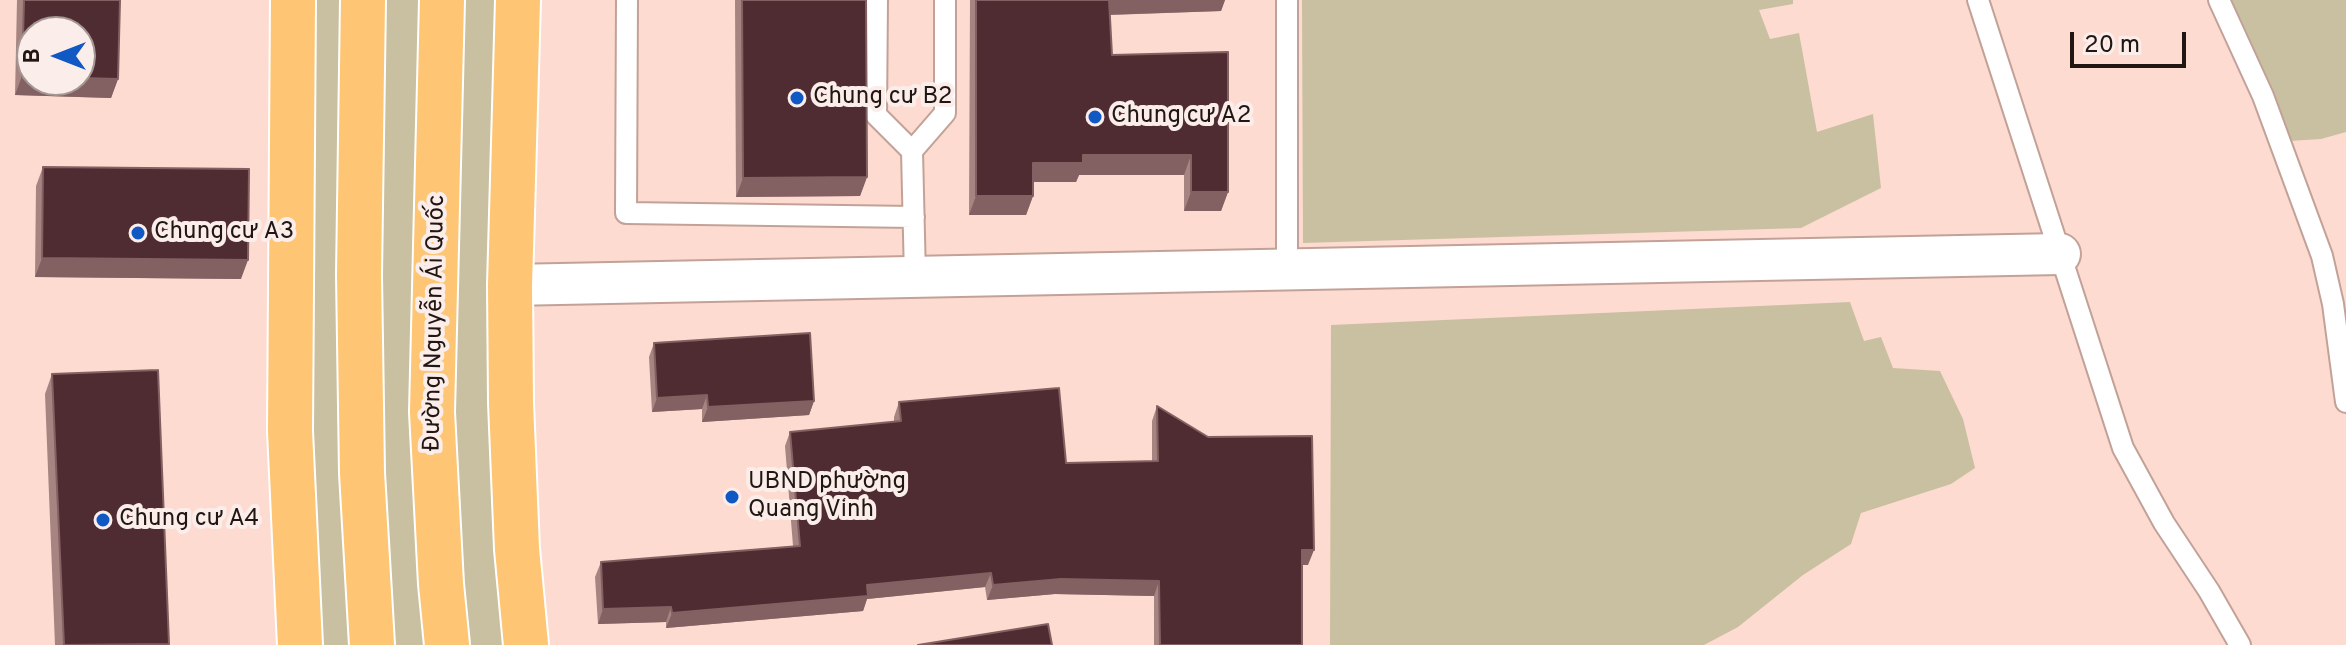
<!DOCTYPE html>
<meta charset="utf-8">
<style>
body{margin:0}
#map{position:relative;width:2346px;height:645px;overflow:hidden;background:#fddbd0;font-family:Overpass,sans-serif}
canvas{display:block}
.north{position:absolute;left:16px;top:16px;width:80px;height:80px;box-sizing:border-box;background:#fbede9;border:2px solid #a49793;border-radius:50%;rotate:270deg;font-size:22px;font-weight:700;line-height:32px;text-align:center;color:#211612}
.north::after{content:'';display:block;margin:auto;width:28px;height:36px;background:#1059c4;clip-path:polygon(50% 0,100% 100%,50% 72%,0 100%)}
.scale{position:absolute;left:2070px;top:32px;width:116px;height:36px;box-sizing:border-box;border:4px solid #211612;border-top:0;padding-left:10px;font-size:24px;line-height:28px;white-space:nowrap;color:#211612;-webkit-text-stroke:6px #fbede9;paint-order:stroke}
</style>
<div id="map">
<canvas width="2346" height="645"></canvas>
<div class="north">B</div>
<div class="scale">20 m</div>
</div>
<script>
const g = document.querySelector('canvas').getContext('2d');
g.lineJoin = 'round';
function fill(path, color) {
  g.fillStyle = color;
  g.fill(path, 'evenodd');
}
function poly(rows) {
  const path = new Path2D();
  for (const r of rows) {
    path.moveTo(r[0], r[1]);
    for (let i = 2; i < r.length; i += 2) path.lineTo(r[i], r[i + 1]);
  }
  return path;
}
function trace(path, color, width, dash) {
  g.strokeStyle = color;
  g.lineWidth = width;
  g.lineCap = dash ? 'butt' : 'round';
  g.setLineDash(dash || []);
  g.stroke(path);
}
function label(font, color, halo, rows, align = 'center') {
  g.font = font + ' Overpass,sans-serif';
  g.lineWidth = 8;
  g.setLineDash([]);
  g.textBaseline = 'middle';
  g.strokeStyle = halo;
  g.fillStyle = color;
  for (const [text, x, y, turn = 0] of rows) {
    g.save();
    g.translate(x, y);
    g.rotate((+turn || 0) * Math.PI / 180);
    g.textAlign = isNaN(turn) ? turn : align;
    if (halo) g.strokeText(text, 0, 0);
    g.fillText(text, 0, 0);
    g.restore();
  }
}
fill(poly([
 [314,0,341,0,337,230,341,481,349,645,321,645,312,432],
 [385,0,420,0,409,417,424,645,393,645,383,415,381,242],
 [464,0,495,0,487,280,489,398,504,645,468,645,463,585,454,419],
 [1302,0,1793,0,1793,4,1759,10,1770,39,1799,33,1817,132,1873,114,1881,188,1801,228,1303,243],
 [2228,0,2346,0,2346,132,2321,139,2289,141],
 [1850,302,1864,341,1881,337,1893,368,1940,371,1963,419,1975,468,1951,484,1861,513,1851,544,1803,575,1738,627,1704,645,1330,645,1331,325]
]), '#c9c0a1');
const service = poly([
 [627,0,626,213,914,217],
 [877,0,876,115,912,151],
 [1978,0,2123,448,2164,523,2209,591,2240,645],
 [2219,0,2263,96,2322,256,2333,304,2346,402],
 [1287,271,1287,0],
 [915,277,912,151,945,113,945,0]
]);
const minor = poly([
 [510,285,2060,254]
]);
const primary = poly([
 [293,0,290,431,300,645],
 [363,0,359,275,362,473,372,645],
 [442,0,432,412,441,584,447,645],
 [518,0,510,285,511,403,517,549,526,645]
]);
trace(service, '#c2a298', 24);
trace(minor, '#c2a298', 44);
trace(primary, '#fff', 48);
trace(service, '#fff', 20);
trace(minor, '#fff', 40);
trace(primary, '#fec574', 44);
fill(poly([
 [17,0,120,0,118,79,111,98,15,95],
 [735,0,866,0,867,177,860,196,736,197],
 [970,0,1225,0,1221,11,1110,15,1112,55,1228,192,1221,211,1184,211,1184,175,1079,175,1076,182,1033,182,1033,196,1026,215,969,215],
 [43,167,241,279,35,277,36,186],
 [654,343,814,401,809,415,702,422,702,409,652,412,649,357],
 [52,374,169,644,169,645,55,645,45,394],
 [899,402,1066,463,1152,461,1152,421,1157,406,1308,565,1302,565,1302,645,1154,645,1154,596,1055,594,987,600,985,587,867,599,863,611,666,628,666,622,598,624,595,577,601,562,793,546,785,446,790,432,894,422,894,417]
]), '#a68481');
fill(poly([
 [1108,0,1225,0,1221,11,1102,15],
 [22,76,32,76,32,80,80,80,80,78,118,79,111,98,15,95],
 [1083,155,1191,155,1184,175,1079,175,1076,182,1026,182,1033,163],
 [867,177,860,196,736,197,743,178],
 [1191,192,1228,192,1221,211,1184,211],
 [976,196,1033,196,1026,215,969,215],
 [42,258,248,260,241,279,35,277],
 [707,395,702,409,652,412,657,398],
 [814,401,809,415,702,422,708,407],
 [1302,550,1314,550,1308,565,1296,565],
 [991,573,985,587,867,599,863,611,666,628,672,613,867,585],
 [1061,579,1159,581,1154,596,1055,594,987,600,993,585],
 [671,607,666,622,598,624,603,609]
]), '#836061');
const building = poly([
 [24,0,120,0,118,79,80,78,80,32,32,32,32,76,22,76,24,0],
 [742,0,866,0,867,177,743,178,742,0],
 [976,0,1109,0,1112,55,1228,52,1228,192,1191,192,1191,155,1083,155,1083,163,1033,163,1033,196,976,196,976,0],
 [43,167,249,169,248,260,42,258,43,167],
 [810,333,814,401,708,407,707,395,657,398,654,343,810,333],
 [158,370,169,644,64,645,52,374,158,370],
 [1059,388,1066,463,1158,461,1157,406,1208,437,1312,436,1314,550,1302,550,1302,645,1160,645,1159,581,1061,579,993,585,991,573,867,585,868,596,672,613,671,607,603,609,601,562,800,546,790,432,901,421,899,402,1059,388],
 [1048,624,1052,645,918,645,1048,624]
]);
fill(building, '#4f2c32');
trace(building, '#836061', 2);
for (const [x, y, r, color] of [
 [797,98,8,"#1059c4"],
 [1095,117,8,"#1059c4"],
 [138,233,8,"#1059c4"],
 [732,497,8,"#1059c4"],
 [103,520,8,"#1059c4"]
]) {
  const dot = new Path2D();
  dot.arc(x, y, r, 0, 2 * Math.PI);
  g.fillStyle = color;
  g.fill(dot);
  trace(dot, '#fbede9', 3);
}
label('24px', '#211612', '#fbede9', [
 ["Chung cư B2",813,98],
 ["Chung cư A2",1111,117],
 ["Chung cư A3",154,233],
 ["UBND phường",748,483],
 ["Quang Vinh",748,511],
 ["Chung cư A4",119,520]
], 'left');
label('24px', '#211612', '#fbede9', [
 ["Đường Nguyễn Ái Quốc",436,323,-89]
]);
</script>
